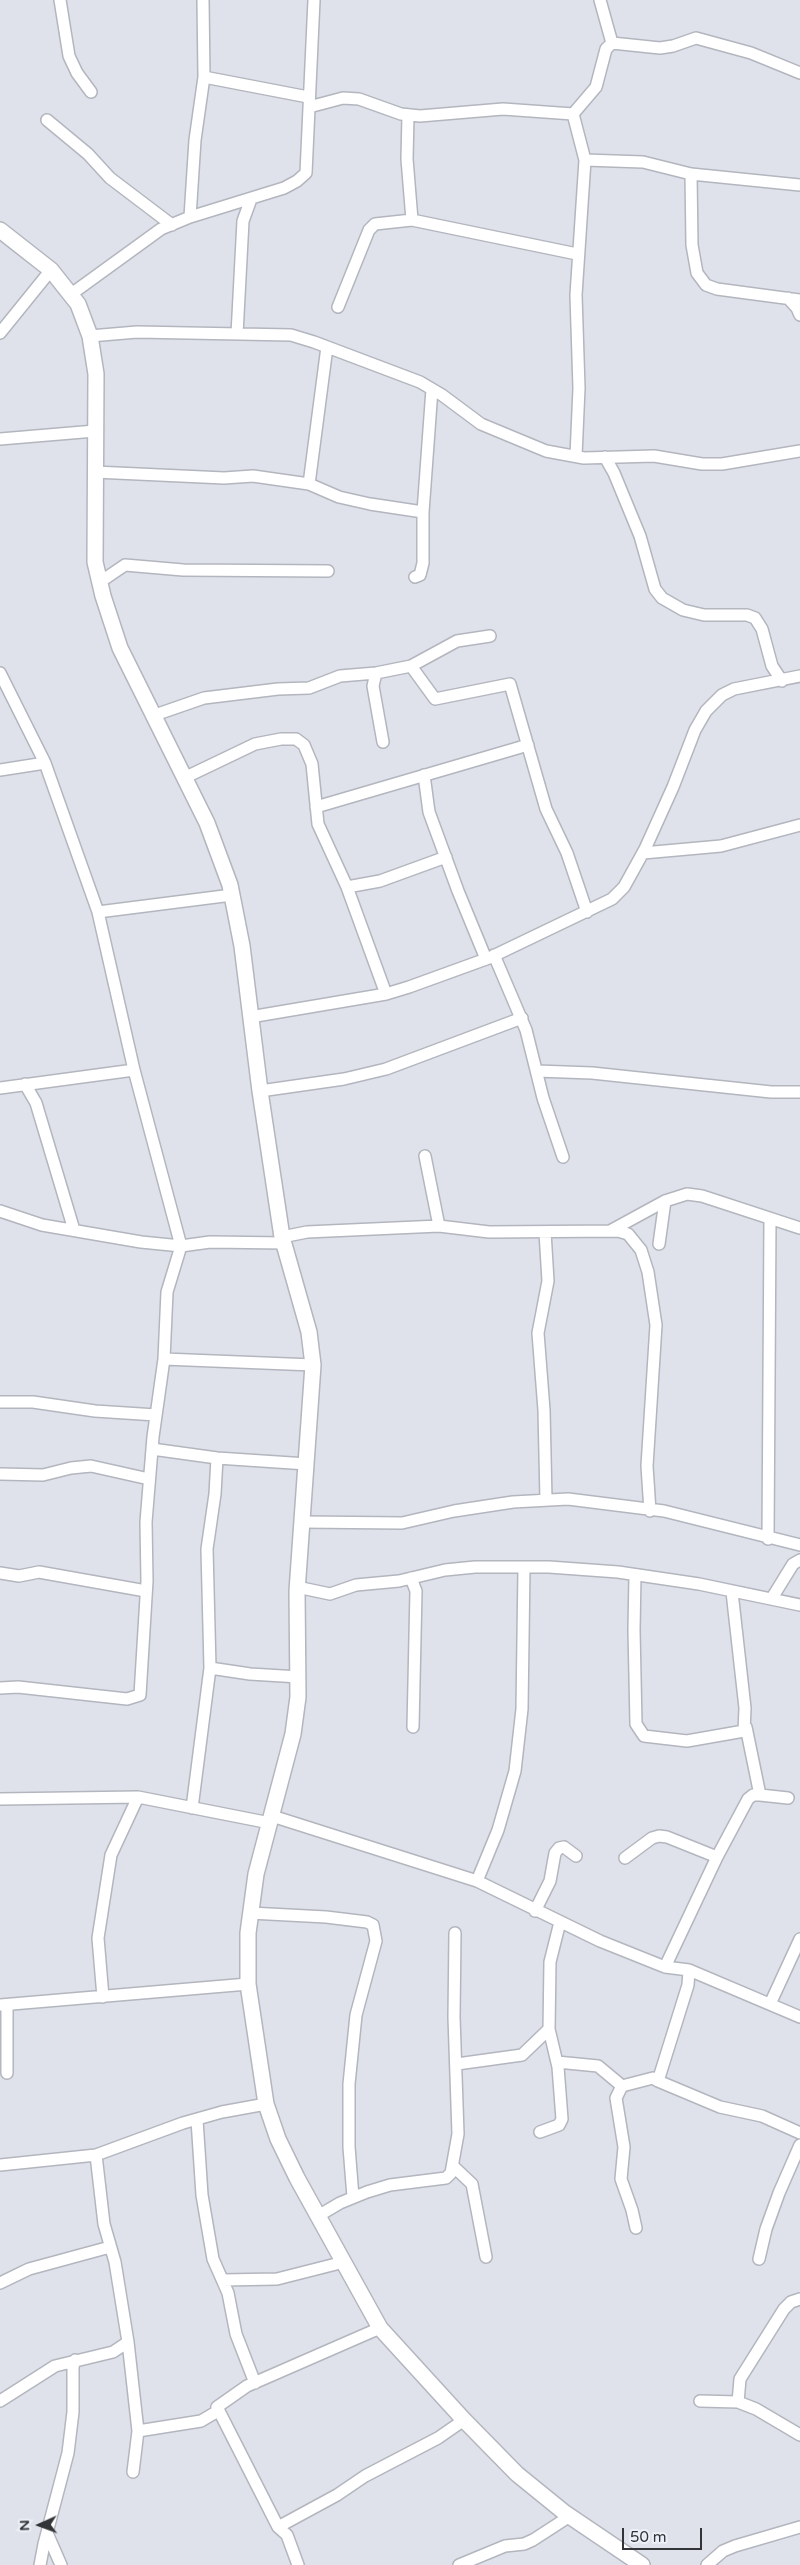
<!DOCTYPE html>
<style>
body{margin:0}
#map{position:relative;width:800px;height:2565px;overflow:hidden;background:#dfe2eb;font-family:"Varela Round",sans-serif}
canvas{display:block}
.north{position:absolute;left:15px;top:2500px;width:50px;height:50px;-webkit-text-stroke:4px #ecf0f8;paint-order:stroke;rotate:268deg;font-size:14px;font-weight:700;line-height:20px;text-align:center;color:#333437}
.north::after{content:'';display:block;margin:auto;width:18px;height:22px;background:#333437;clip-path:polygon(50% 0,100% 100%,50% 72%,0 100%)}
.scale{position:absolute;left:622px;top:2528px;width:80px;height:22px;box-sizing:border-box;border:2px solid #333437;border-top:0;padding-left:6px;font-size:15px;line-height:18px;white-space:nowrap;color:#333437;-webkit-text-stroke:4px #ecf0f8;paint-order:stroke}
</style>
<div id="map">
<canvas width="800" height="2565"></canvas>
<div class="north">N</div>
<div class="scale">50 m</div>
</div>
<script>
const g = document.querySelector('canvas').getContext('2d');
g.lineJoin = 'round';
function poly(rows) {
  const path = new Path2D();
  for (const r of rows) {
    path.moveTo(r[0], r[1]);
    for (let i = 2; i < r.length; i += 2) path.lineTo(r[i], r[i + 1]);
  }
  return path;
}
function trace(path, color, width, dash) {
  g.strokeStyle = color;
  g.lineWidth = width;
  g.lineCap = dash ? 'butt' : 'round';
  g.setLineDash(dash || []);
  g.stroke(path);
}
const street = poly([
 [60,0,69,56,77,73,91,92],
 [600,0,612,43],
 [204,77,308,97],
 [309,107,343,98,359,99,401,114,420,116,503,109,573,114],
 [408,115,407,159,412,220],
 [47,120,88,154,110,178,172,225],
 [585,160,643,162,691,174,800,185],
 [691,174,692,245,697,273,706,285,717,289,800,300],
 [190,217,195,140,204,77,203,0],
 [70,295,161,229,190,217,284,188,297,181,306,173,314,0],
 [788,298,797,308,800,315],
 [338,307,369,230,375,224,412,220,577,254],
 [0,333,51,270],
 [237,334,243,221,251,199],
 [90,336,137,332,291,335,314,342,420,382,442,395,481,424,546,451,584,458,654,456,702,464,722,464,800,451],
 [0,439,95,431],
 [576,456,579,388,576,295,585,160,573,114,596,87,606,49,612,43,660,48,673,46,696,38,751,53,800,73],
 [605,457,614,473,640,536,655,589,662,598,683,610,704,615,747,615,755,618,762,629,772,666,782,681],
 [95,472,224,478,253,476,309,484,339,497,370,504,423,512],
 [309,484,327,347],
 [415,577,420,575,423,563,423,512,432,389],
 [100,582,125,565,183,570,328,571],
 [411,666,435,699,510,684,546,809,567,853,587,912],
 [0,673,45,763,98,912,134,1070,181,1246,167,1292,164,1359,153,1437,146,1522,147,1581,140,1695,127,1699,18,1687,0,1688],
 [376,673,373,686,383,742],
 [152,716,204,698,278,689,309,688,340,676,376,673,411,666,457,641,490,636],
 [0,770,45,763],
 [424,775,429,812,458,891,486,959],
 [184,778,255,744,281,739,296,739,304,745,312,764,318,824,347,887,386,994],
 [316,807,528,745],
 [643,853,721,846,800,825],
 [347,887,380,881,446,857],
 [98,912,232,895],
 [494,955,526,1030,543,1098,563,1157],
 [250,1017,386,994,409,987,489,958,612,899,624,887,645,849,673,787,695,730,706,711,722,695,734,689,800,676],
 [537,1071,592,1073,771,1092,800,1092],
 [25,1084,36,1103,74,1230],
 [0,1088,134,1070],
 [260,1091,344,1079,386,1069,522,1018],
 [425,1156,439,1226],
 [0,1211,42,1225,141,1242,181,1246,210,1242,284,1243],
 [610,1231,665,1201,687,1194,702,1196,800,1228],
 [545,1232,548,1281,538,1333,544,1410,546,1500],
 [282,1237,307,1232,439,1226,489,1232,618,1231,628,1234,641,1250,648,1272,656,1325,647,1466,650,1511],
 [659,1244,665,1201],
 [164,1359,313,1365],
 [0,1402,33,1402,95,1411,156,1415],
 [152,1449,217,1458,307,1464],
 [0,1474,43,1475,71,1468,91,1466,149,1479],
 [302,1522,402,1523,454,1511,513,1502,568,1499,664,1511,800,1545],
 [768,1539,770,1219],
 [0,1573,19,1576,39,1572,146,1591],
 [635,1575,634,1630,636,1724,644,1736,687,1741,744,1731,745,1708,732,1592],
 [411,1578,416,1591,413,1727],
 [297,1587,330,1594,356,1585,399,1581,445,1570,475,1567,549,1567,618,1572,699,1584,800,1605],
 [772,1598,793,1564,800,1560],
 [210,1668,250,1674,299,1677],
 [746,1727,760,1795],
 [0,1799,138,1797,270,1823],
 [192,1808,210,1668,207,1549,215,1494,217,1458],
 [272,1816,477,1881,600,1941,665,1967,689,1970,800,2017],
 [625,1858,652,1838,659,1836,667,1837,717,1857],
 [477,1881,498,1830,515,1771,522,1709,524,1568],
 [535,1911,550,1881,555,1853,559,1848,564,1847,576,1856],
 [250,1913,326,1917,367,1922,373,1925,376,1941,356,2015,349,2084,349,2147,353,2197],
 [665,1967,717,1857,748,1799,753,1795,760,1795,788,1798],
 [103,1997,98,1938,111,1855,138,1797],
 [770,2004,800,1939],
 [0,2005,248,1984],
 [7,2005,7,2073],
 [557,2062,598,2066,622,2086,653,2078,658,2081,688,1985,689,1970],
 [457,2064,522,2055,549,2029],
 [658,2081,720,2107,762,2116,800,2133],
 [622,2086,616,2098,624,2147,621,2179,632,2210,636,2228],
 [197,2120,202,2195,213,2259,228,2293,236,2334,255,2383],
 [540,2132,559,2125,562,2119,558,2067,549,2029,550,1962,560,1922],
 [96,2155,104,2224,115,2262,128,2342,138,2431,133,2472],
 [0,2165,96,2155,183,2123,222,2112,266,2104],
 [454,2167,472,2184,486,2257],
 [318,2216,340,2203,367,2192,390,2185,446,2178,451,2173,458,2134,454,2017,455,1933],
 [759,2259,766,2229,779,2193,800,2145],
 [223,2280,277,2279,344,2262],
 [0,2283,29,2269,110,2247],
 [0,2401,55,2366,113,2352,128,2342],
 [700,2401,738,2402,756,2409,800,2435],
 [738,2402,740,2379,784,2309,791,2302,800,2299],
 [138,2431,201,2421,218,2411],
 [278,2527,337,2495,365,2476,438,2438,464,2420],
 [47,2533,61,2565],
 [40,2565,44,2544,68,2453,73,2412,73,2367,75,2360],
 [298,2565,287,2535,278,2527,217,2407,247,2386,380,2328],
 [459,2565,505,2546,524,2544,533,2540,570,2516],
 [707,2565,723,2551,735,2546,800,2527]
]);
const secondary = poly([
 [0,230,51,270,78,304,90,336,96,374,95,562,103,596,120,648,207,823,230,885,242,946,260,1091,282,1237,309,1332,313,1365,297,1591,298,1697,293,1734,256,1874,248,1933,248,1984,266,2104,278,2139,297,2178,380,2328,464,2420,517,2474,565,2513,642,2565]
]);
trace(street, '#b3b6be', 14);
trace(secondary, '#b3b6be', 18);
trace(street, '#fff', 11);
trace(secondary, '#fff', 15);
</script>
